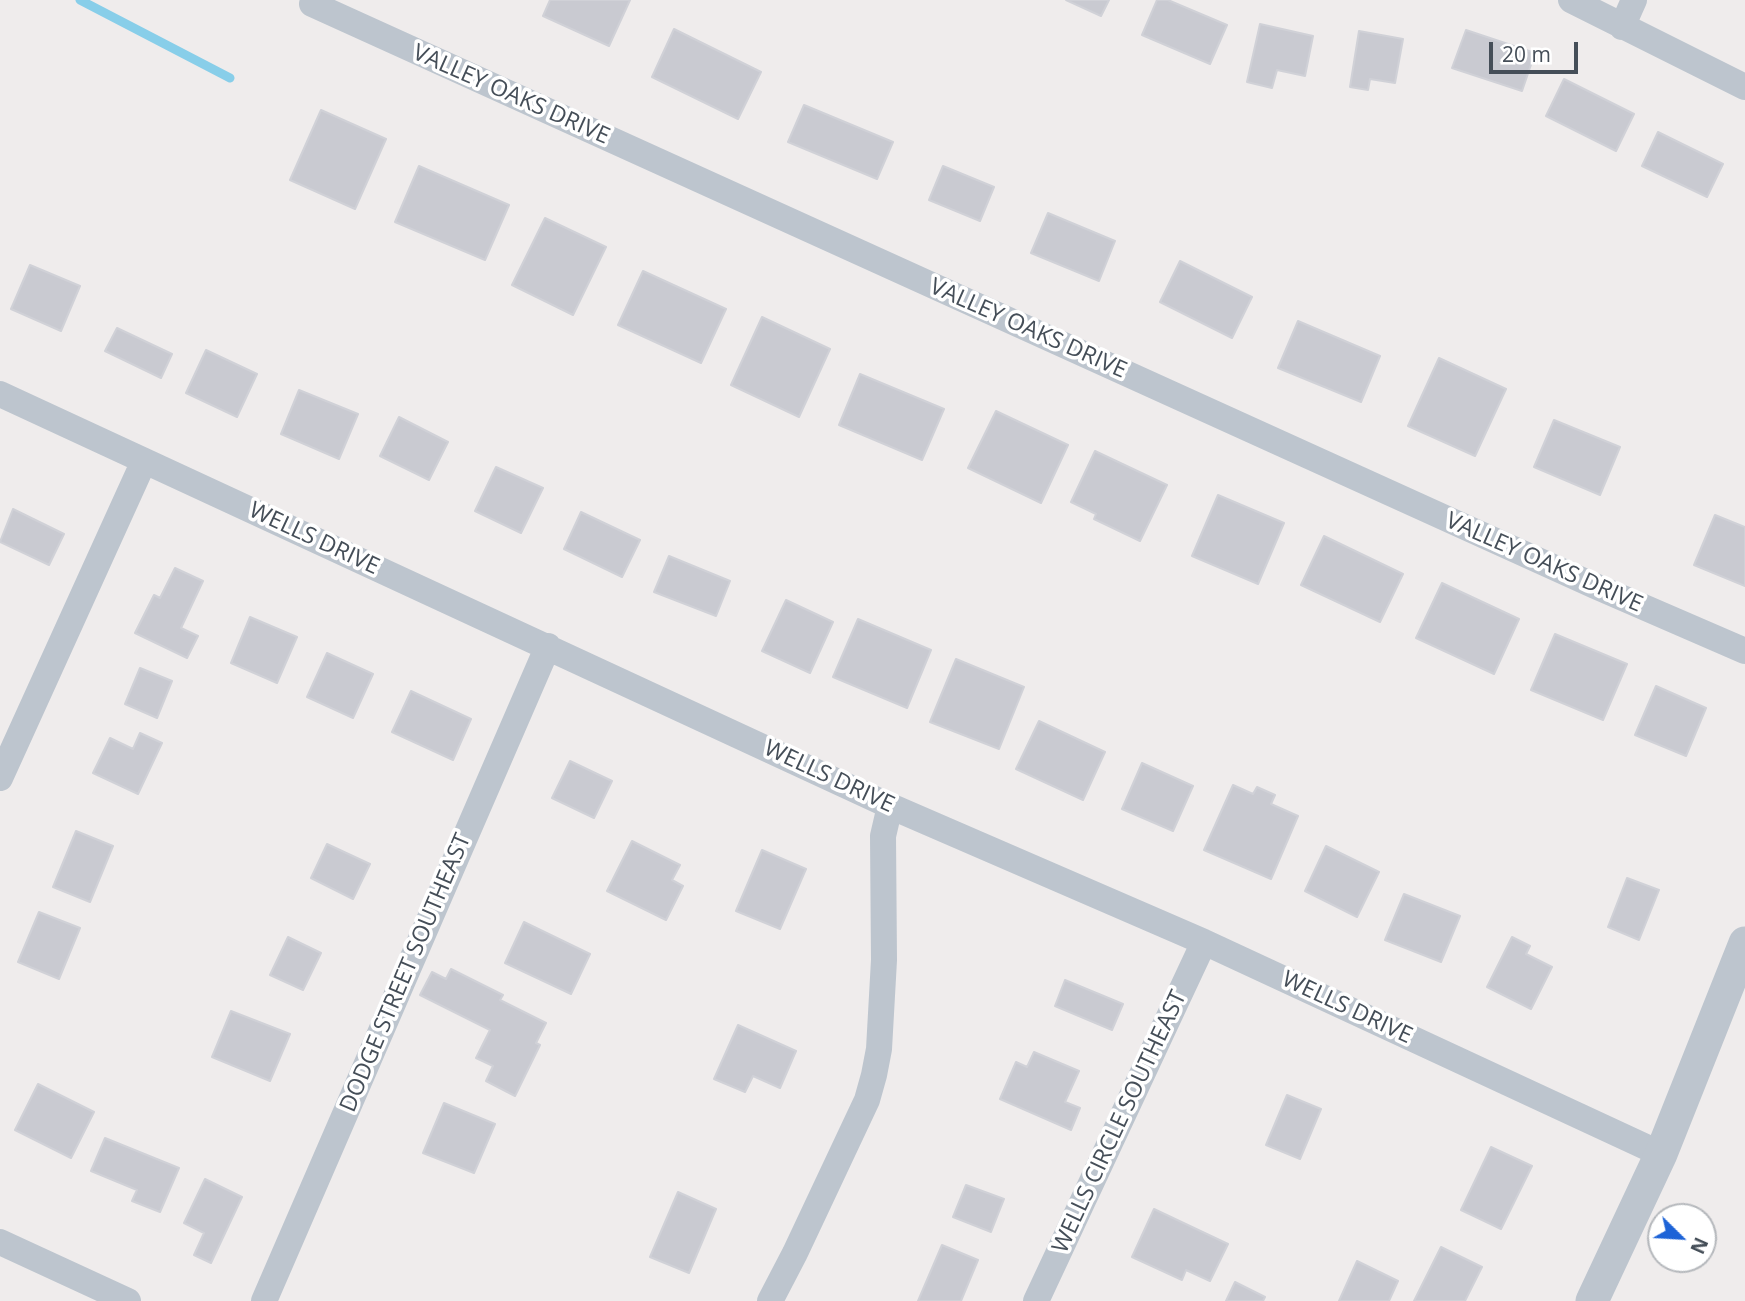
<!DOCTYPE html>
<style>
body{margin:0}
#map{position:relative;width:1745px;height:1301px;overflow:hidden;background:#efecec;font-family:"Open Sans",sans-serif}
canvas{display:block}
.north{position:absolute;left:1647px;top:1203px;width:70px;height:70px;box-sizing:border-box;background:#fff;border:2px solid #b5b8bc;border-radius:50%;rotate:114deg;font-size:19px;font-weight:700;line-height:28px;text-align:center;color:#454e58}
.north::after{content:'';display:block;margin:auto;width:24px;height:32px;background:#1d63d7;clip-path:polygon(50% 0,100% 100%,50% 72%,0 100%)}
.scale{position:absolute;left:1489px;top:42px;width:89px;height:32px;box-sizing:border-box;border:4px solid #454e58;border-top:0;padding-left:9px;font-size:21px;line-height:24px;white-space:nowrap;color:#454e58;-webkit-text-stroke:5px #fff;paint-order:stroke}
</style>
<div id="map">
<canvas width="1745" height="1301"></canvas>
<div class="north">N</div>
<div class="scale">20 m</div>
</div>
<script>
const g = document.querySelector('canvas').getContext('2d');
g.lineJoin = 'round';
function poly(rows) {
  const path = new Path2D();
  for (const r of rows) {
    path.moveTo(r[0], r[1]);
    for (let i = 2; i < r.length; i += 2) path.lineTo(r[i], r[i + 1]);
  }
  return path;
}
function trace(path, color, width, dash) {
  g.strokeStyle = color;
  g.lineWidth = width;
  g.lineCap = dash ? 'butt' : 'round';
  g.setLineDash(dash || []);
  g.stroke(path);
}
function fill(path, color) {
  g.fillStyle = color;
  g.fill(path, 'evenodd');
}
function label(font, color, halo, rows, align = 'center') {
  g.font = font + ' "Open Sans",sans-serif';
  g.lineWidth = 7;
  g.setLineDash([]);
  g.textBaseline = 'middle';
  g.strokeStyle = halo;
  g.fillStyle = color;
  for (const [text, x, y, turn = 0] of rows) {
    g.save();
    g.translate(x, y);
    g.rotate((+turn || 0) * Math.PI / 180);
    g.textAlign = isNaN(turn) ? turn : align;
    if (halo) g.strokeText(text, 0, 0);
    g.fillText(text, 0, 0);
    g.restore();
  }
}
trace(poly([
 [80,0,230,78]
]), '#88cee9', 9);
const building = poly([
 [550,0,630,0,609,46,543,16,550,0],
 [1066,0,1109,0,1101,16,1066,0],
 [1157,0,1168,0,1227,25,1210,64,1142,35,1157,0],
 [1260,24,1313,36,1305,76,1277,70,1272,88,1247,82,1260,24],
 [674,29,761,72,738,119,652,77,674,29],
 [1466,30,1535,53,1522,91,1452,68,1466,30],
 [1359,31,1403,39,1395,83,1370,79,1368,90,1350,87,1359,31],
 [1564,79,1634,114,1616,151,1546,116,1564,79],
 [804,105,893,142,877,179,788,142,804,105],
 [321,110,386,139,355,209,290,180,321,110],
 [1658,132,1723,164,1707,197,1642,166,1658,132],
 [419,166,509,205,485,260,395,222,419,166],
 [943,166,994,187,980,221,929,200,943,166],
 [1048,213,1115,241,1099,281,1031,253,1048,213],
 [545,218,606,247,573,315,512,285,545,218],
 [1180,261,1252,297,1232,338,1160,302,1180,261],
 [30,265,80,286,61,331,11,309,30,265],
 [643,271,726,309,701,363,618,325,643,271],
 [762,317,830,349,799,417,731,385,762,317],
 [1298,321,1380,356,1361,402,1278,368,1298,321],
 [117,328,172,354,161,378,105,351,117,328],
 [206,350,257,374,237,417,186,393,206,350],
 [1439,358,1506,389,1475,456,1408,426,1439,358],
 [860,374,944,409,922,460,839,425,860,374],
 [299,390,358,414,339,459,281,434,299,390],
 [996,411,1068,445,1041,503,968,468,996,411],
 [399,417,448,442,429,480,380,456,399,417],
 [1554,420,1620,447,1600,495,1534,467,1554,420],
 [1095,451,1167,485,1140,541,1094,519,1096,514,1071,502,1095,451],
 [496,467,543,488,521,533,475,511,496,467],
 [1218,495,1284,523,1258,584,1192,556,1218,495],
 [13,509,64,534,49,565,0,542,13,509],
 [581,512,640,540,622,577,564,549,581,512],
 [1715,515,1745,527,1745,586,1694,565,1715,515],
 [1324,536,1403,574,1380,622,1301,585,1324,536],
 [669,556,730,581,716,616,654,592,669,556],
 [175,568,203,581,181,628,198,636,187,658,135,633,154,595,160,598,175,568],
 [1442,583,1519,619,1494,674,1416,638,1442,583],
 [786,600,833,622,810,673,762,651,786,600],
 [250,617,297,637,277,683,231,663,250,617],
 [858,619,931,650,907,708,833,677,858,619],
 [1555,634,1627,664,1603,720,1531,690,1555,634],
 [327,653,373,674,353,718,307,697,327,653],
 [956,659,1024,687,999,749,930,722,956,659],
 [140,668,172,681,157,718,125,704,140,668],
 [1656,686,1706,708,1686,756,1635,735,1656,686],
 [411,691,471,719,453,760,392,732,411,691],
 [1039,721,1105,752,1083,800,1016,769,1039,721],
 [140,733,162,743,138,794,93,773,110,738,133,749,140,733],
 [570,761,612,781,594,818,552,798,570,761],
 [1142,763,1193,786,1173,831,1122,809,1142,763],
 [1233,785,1253,794,1257,787,1275,795,1271,804,1298,816,1271,879,1204,850,1233,785],
 [76,831,113,846,90,902,53,887,76,831],
 [632,841,680,865,672,880,683,886,666,920,607,891,632,841],
 [327,844,370,864,353,899,311,878,327,844],
 [1326,846,1379,872,1357,917,1305,891,1326,846],
 [762,850,806,869,780,929,736,911,762,850],
 [1627,878,1659,890,1639,940,1608,927,1627,878],
 [1404,894,1460,916,1441,962,1385,940,1404,894],
 [39,912,80,928,59,979,18,962,39,912],
 [524,922,590,954,571,994,505,963,524,922],
 [288,937,321,953,303,990,270,975,288,937],
 [1512,937,1530,946,1526,954,1552,967,1531,1009,1487,987,1512,937],
 [451,969,503,995,500,1000,546,1023,536,1043,540,1045,515,1096,486,1081,493,1066,476,1058,490,1030,420,995,432,972,446,979,451,969],
 [1065,980,1123,1004,1112,1030,1055,1006,1065,980],
 [231,1011,290,1034,270,1081,212,1057,231,1011],
 [738,1025,796,1051,780,1088,753,1076,745,1092,714,1079,738,1025],
 [1034,1052,1079,1071,1065,1102,1080,1108,1071,1130,1000,1099,1016,1062,1027,1067,1034,1052],
 [38,1084,94,1112,71,1158,15,1130,38,1084],
 [1287,1095,1321,1109,1300,1159,1266,1145,1287,1095],
 [444,1103,495,1124,474,1173,423,1153,444,1103],
 [105,1138,179,1168,160,1212,132,1201,137,1190,91,1171,105,1138],
 [1491,1147,1532,1166,1501,1229,1461,1210,1491,1147],
 [205,1179,242,1197,211,1263,194,1255,204,1233,184,1223,205,1179],
 [966,1185,1004,1199,991,1232,953,1217,966,1185],
 [678,1192,716,1209,689,1273,650,1257,678,1192],
 [1154,1209,1228,1244,1210,1281,1186,1270,1182,1280,1132,1257,1154,1209],
 [942,1245,978,1260,961,1301,918,1301,942,1245],
 [1441,1247,1482,1267,1465,1301,1414,1301,1441,1247],
 [1357,1261,1398,1281,1389,1301,1339,1301,1357,1261],
 [1235,1282,1265,1297,1263,1301,1226,1301,1235,1282]
]);
fill(building, '#c9cad1');
trace(building, '#d0d1d7', 2);
trace(poly([
 [1571,0,1745,87],
 [312,4,1595,586,1745,651],
 [1622,27,1634,0],
 [0,394,890,806,1204,942,1661,1154],
 [0,778,144,461],
 [0,1242,128,1301],
 [264,1301,548,646],
 [770,1301,795,1253,867,1100,874,1075,879,1049,884,960,883,836,890,806],
 [1036,1301,1204,942]
]), '#bdc5ce', 26);
trace(poly([
 [1592,1301,1661,1154,1745,943]
]), '#bdc5ce', 33);
label('23px', '#454e58', '#fff', [
 ["VALLEY OAKS DRIVE",511,95,24],
 ["VALLEY OAKS DRIVE",1028,329,24],
 ["WELLS DRIVE",314,539,25],
 ["VALLEY OAKS DRIVE",1544,563,24],
 ["WELLS DRIVE",829,777,25],
 ["DODGE STREET SOUTHEAST",406,973,-67],
 ["WELLS DRIVE",1347,1008,25],
 ["WELLS CIRCLE SOUTHEAST",1120,1122,-65]
]);
</script>
